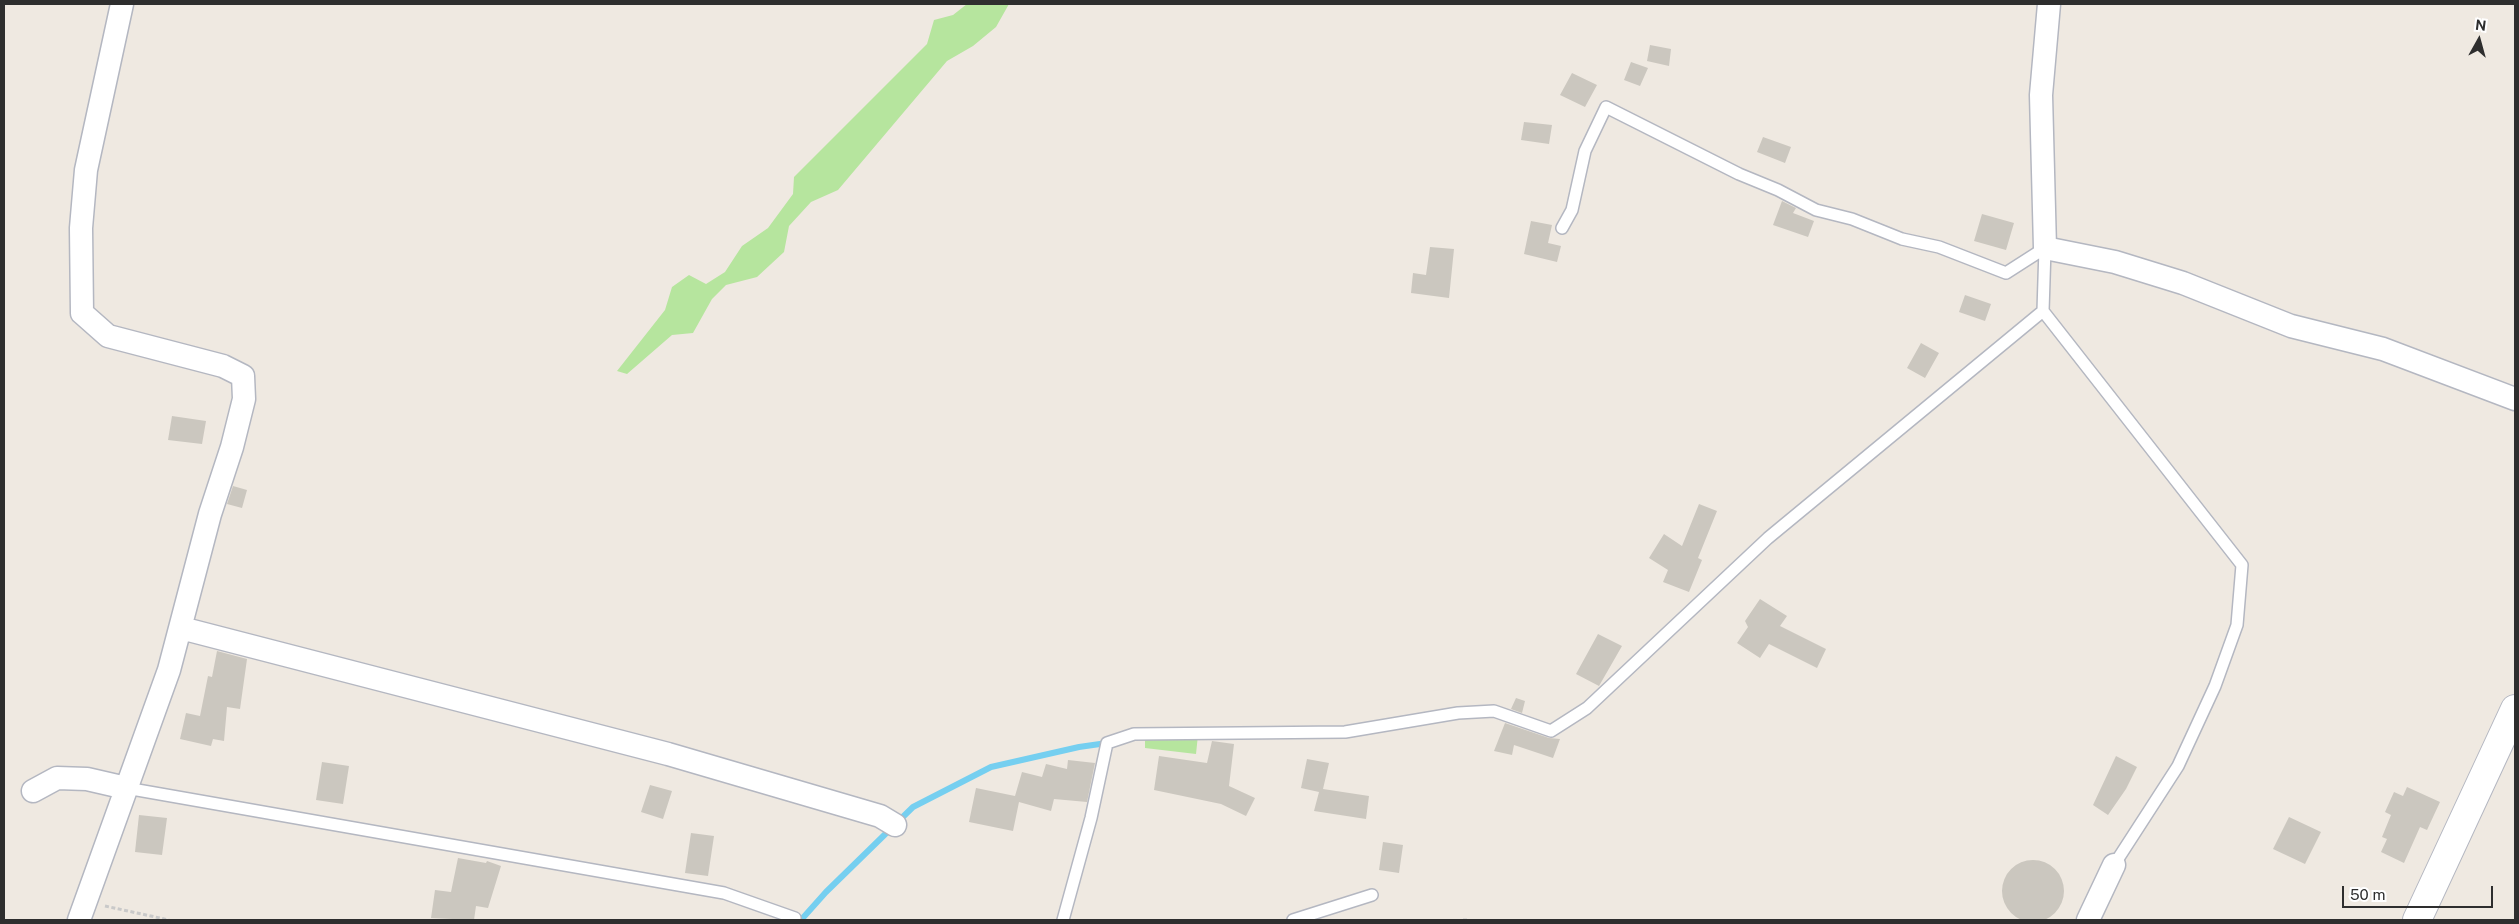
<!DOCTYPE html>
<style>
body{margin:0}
#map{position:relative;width:2519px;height:924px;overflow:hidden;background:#efe9e1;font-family:"Public Sans",sans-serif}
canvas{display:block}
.frame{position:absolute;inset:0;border:5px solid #2e2e2e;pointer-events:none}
.north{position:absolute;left:2454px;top:15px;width:50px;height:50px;-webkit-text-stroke:4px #fff;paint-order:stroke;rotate:7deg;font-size:14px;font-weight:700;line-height:20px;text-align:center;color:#2e2e2e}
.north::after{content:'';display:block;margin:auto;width:18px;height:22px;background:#2e2e2e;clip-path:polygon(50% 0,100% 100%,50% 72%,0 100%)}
.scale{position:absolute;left:2342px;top:886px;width:151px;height:22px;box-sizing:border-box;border:2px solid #2e2e2e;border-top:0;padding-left:6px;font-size:15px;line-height:18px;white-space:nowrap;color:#2e2e2e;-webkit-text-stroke:4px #fff;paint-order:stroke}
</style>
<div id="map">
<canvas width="2519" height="924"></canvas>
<div class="frame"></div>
<div class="north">N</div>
<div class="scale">50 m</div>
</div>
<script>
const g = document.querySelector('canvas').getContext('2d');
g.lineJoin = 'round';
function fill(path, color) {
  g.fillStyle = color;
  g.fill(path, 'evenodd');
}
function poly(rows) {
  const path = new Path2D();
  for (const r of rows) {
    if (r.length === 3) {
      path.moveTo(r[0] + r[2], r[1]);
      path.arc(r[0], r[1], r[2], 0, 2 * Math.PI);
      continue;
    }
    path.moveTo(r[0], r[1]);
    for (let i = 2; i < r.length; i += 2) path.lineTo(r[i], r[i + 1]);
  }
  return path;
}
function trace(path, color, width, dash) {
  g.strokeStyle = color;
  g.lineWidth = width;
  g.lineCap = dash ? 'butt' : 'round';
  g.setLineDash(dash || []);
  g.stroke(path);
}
fill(poly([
 [967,4,1009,4,996,27,973,46,947,61,838,190,811,202,789,226,784,252,757,277,726,285,712,299,693,333,672,335,627,374,617,371,665,310,672,287,689,275,706,284,725,272,742,246,768,228,793,194,794,177,927,44,934,20,953,15],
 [1198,735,1196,754,1145,748,1145,737]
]), '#b6e59e');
trace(poly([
 [801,920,826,892,913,807,991,767,1079,747,1107,743]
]), '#75cff0', 6);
fill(poly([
 [1650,45,1671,49,1669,66,1647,61],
 [1631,62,1648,68,1640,86,1624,80],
 [1572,73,1597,85,1585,107,1560,95],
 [1524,122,1552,125,1549,144,1521,140],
 [1763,137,1791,147,1785,163,1757,152],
 [1782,201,1796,208,1793,213,1814,221,1808,237,1773,225],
 [1982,214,2014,223,2006,250,1974,241],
 [1531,221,1552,225,1548,243,1561,246,1557,262,1524,254],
 [1430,247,1454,249,1449,298,1411,293,1413,273,1426,275],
 [1965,295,1991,304,1985,321,1959,312],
 [1921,343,1939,353,1925,378,1907,368],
 [172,416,206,421,202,444,168,440],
 [233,486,247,490,242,508,227,504],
 [1699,504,1717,511,1698,558,1702,560,1689,592,1663,582,1668,570,1649,558,1664,534,1682,546],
 [1760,599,1787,616,1780,626,1826,649,1817,668,1769,644,1760,658,1737,643,1748,627,1745,621],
 [1598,634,1622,646,1599,686,1576,674],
 [217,651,247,659,240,709,227,707,224,741,213,739,211,746,180,739,186,713,200,716,208,676,212,677],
 [1516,698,1525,701,1522,713,1511,709],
 [1505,723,1549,738,1560,739,1553,758,1514,745,1512,755,1494,751],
 [1212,741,1234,744,1229,786,1255,798,1246,816,1221,804,1154,790,1159,756,1207,763],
 [2116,756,2137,767,2126,789,2108,815,2093,805],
 [1307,759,1329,763,1323,789,1369,796,1366,819,1314,811,1319,792,1301,788],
 [1068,760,1095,763,1087,802,1054,799,1051,811,1019,802,1013,831,969,822,976,788,1015,796,1022,772,1042,777,1046,764,1067,769],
 [322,762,349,766,343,804,316,800],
 [650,785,672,791,663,819,641,812],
 [2407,787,2440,802,2427,830,2420,827,2404,863,2381,852,2387,839,2382,837,2391,815,2385,812,2394,792,2403,796],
 [139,815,167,818,162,855,135,852],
 [2289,817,2321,832,2305,864,2273,849],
 [691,833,714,836,708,876,685,873],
 [1383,842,1403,845,1399,873,1379,870],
 [458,858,486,863,487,861,501,866,488,908,476,906,474,920,431,918,435,890,451,892],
 [2033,891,31]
]), '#cbc7bf');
const lane = poly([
 [1562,228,1572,210,1585,151,1606,107,1739,174,1778,190,1816,210,1852,219,1902,239,1939,247,2006,273,2045,248],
 [2043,311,2242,565,2237,625,2215,686,2178,766,2114,865],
 [126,788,724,893,795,918],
 [1063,920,1091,818,1107,743,1134,734,1345,732,1458,713,1494,711,1551,731,1587,708,1768,538,2043,311,2045,248],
 [1293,920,1372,895]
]);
const street = poly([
 [2049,4,2041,95,2045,248,2115,262,2183,283,2291,326,2383,349,2515,399],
 [181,628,668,754,880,816,895,825],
 [33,791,57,778,87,779,126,788],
 [79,920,169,670,210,514,232,447,244,399,243,376,223,366,108,336,82,313,81,228,86,170,122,4],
 [2088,920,2114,865]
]);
const secondary = poly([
 [2417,920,2515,709]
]);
trace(lane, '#b4b7c1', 14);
trace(street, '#b4b7c1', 25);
trace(secondary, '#b4b7c1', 30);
trace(poly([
 [105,906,169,920],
 [1463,920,1468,920]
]), '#c9c9c9', 3, [4, 2.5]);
trace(lane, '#fff', 11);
trace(street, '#fff', 22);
trace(secondary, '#fff', 28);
</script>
